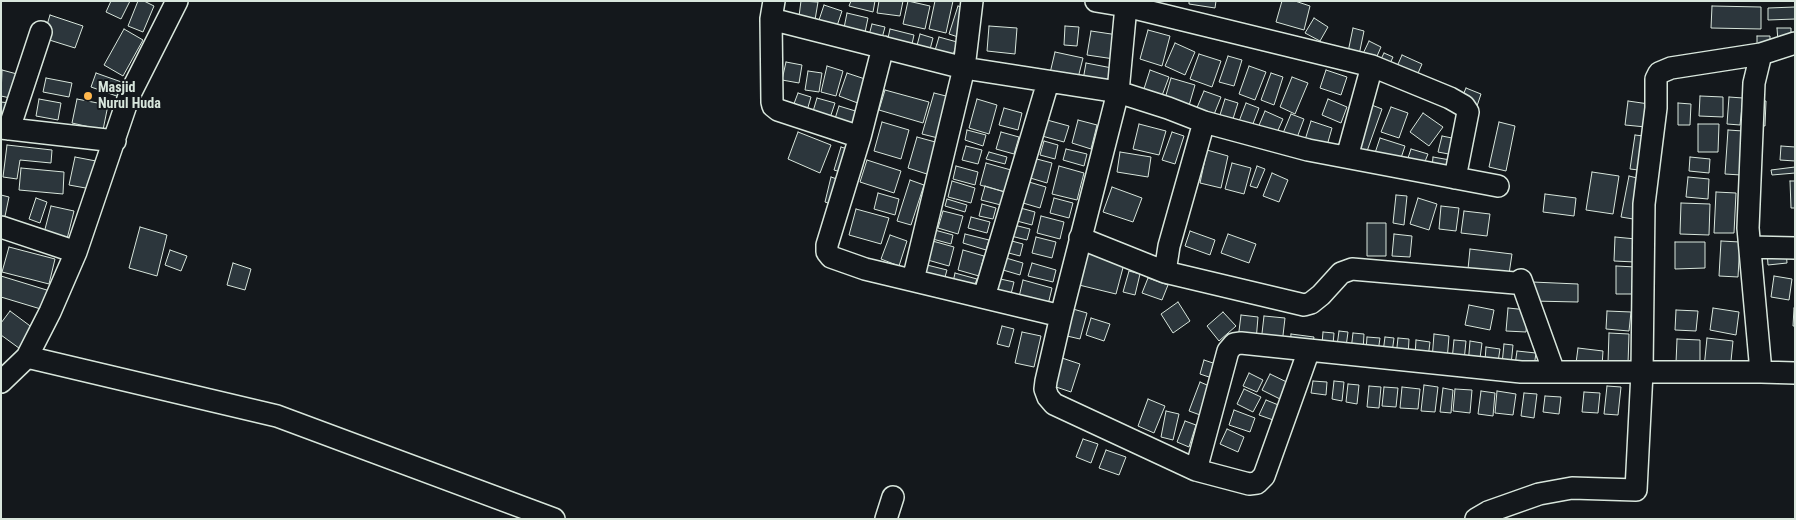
<!DOCTYPE html>
<style>
body{margin:0}
#map{position:relative;width:1796px;height:520px;overflow:hidden;background:#14181c;font-family:"Roboto Condensed",sans-serif}
canvas{display:block}
.frame{position:absolute;inset:0;border:2px solid #d8e6dc;pointer-events:none}
</style>
<div id="map">
<canvas width="1796" height="520"></canvas>
<div class="frame"></div>
</div>
<script>
const g = document.querySelector('canvas').getContext('2d');
g.lineJoin = 'round';
function fill(path, color) {
  g.fillStyle = color;
  g.fill(path, 'evenodd');
}
function poly(rows) {
  const path = new Path2D();
  for (const r of rows) {
    path.moveTo(r[0], r[1]);
    for (let i = 2; i < r.length; i += 2) path.lineTo(r[i], r[i + 1]);
  }
  return path;
}
function trace(path, color, width, dash) {
  g.strokeStyle = color;
  g.lineWidth = width;
  g.lineCap = dash ? 'butt' : 'round';
  g.setLineDash(dash || []);
  g.stroke(path);
}
function label(font, color, halo, rows, align = 'center') {
  g.font = font + ' "Roboto Condensed",sans-serif';
  g.lineWidth = 4;
  g.setLineDash([]);
  g.textBaseline = 'middle';
  g.strokeStyle = halo;
  g.fillStyle = color;
  for (const [text, x, y, turn = 0] of rows) {
    g.save();
    g.translate(x, y);
    g.rotate((+turn || 0) * Math.PI / 180);
    g.textAlign = isNaN(turn) ? turn : align;
    if (halo) g.strokeText(text, 0, 0);
    g.fillText(text, 0, 0);
    g.restore();
  }
}
const building = poly([
 [111,1,130,1,121,19,106,12,111,1],
 [138,1,144,1,154,6,143,32,128,26,138,1],
 [801,1,818,2,814,26,798,24,801,1],
 [851,1,875,1,873,12,849,6,851,1],
 [879,1,903,1,900,16,877,13,879,1],
 [908,1,930,6,925,29,903,24,908,1],
 [935,1,953,1,946,33,929,29,935,1],
 [1189,1,1216,1,1215,8,1189,4,1189,1],
 [1282,1,1295,1,1310,6,1304,30,1276,22,1282,1],
 [824,5,842,11,835,32,817,26,824,5],
 [958,6,967,9,958,37,949,34,958,6],
 [1712,6,1761,7,1761,29,1711,28,1712,6],
 [1795,7,1795,19,1768,20,1768,8,1795,7],
 [847,13,868,18,864,37,843,33,847,13],
 [50,15,83,26,75,48,43,38,50,15],
 [1314,18,1328,27,1320,41,1305,33,1314,18],
 [872,24,885,27,881,42,868,39,872,24],
 [989,26,1017,28,1015,54,987,51,989,26],
 [1065,26,1079,27,1077,46,1064,45,1065,26],
 [1353,28,1364,31,1359,55,1348,52,1353,28],
 [1777,28,1791,28,1791,42,1778,42,1777,28],
 [124,29,143,40,123,76,104,65,124,29],
 [890,29,914,35,910,53,886,47,890,29],
 [1148,30,1170,36,1162,66,1140,59,1148,30],
 [1091,31,1118,35,1114,59,1087,55,1091,31],
 [920,34,933,38,928,57,915,53,920,34],
 [1757,36,1770,36,1770,50,1757,50,1757,36],
 [939,37,957,42,951,62,933,57,939,37],
 [1369,41,1381,47,1374,63,1361,58,1369,41],
 [1175,43,1195,52,1185,75,1165,66,1175,43],
 [1055,52,1083,58,1078,78,1050,73,1055,52],
 [1384,53,1393,57,1387,70,1378,65,1384,53],
 [1199,54,1221,61,1212,87,1190,79,1199,54],
 [1402,55,1422,64,1415,80,1395,71,1402,55],
 [1228,56,1242,60,1234,86,1219,82,1228,56],
 [786,62,802,65,799,83,782,80,786,62],
 [1086,63,1112,68,1109,84,1083,80,1086,63],
 [827,66,843,71,836,96,821,92,827,66],
 [1249,66,1266,72,1255,100,1239,94,1249,66],
 [2,70,17,74,10,98,1,96,2,70],
 [1150,70,1169,77,1160,101,1142,95,1150,70],
 [1326,70,1347,77,1341,95,1320,88,1326,70],
 [808,71,822,73,819,92,805,90,808,71],
 [96,73,130,85,125,99,91,87,96,73],
 [847,73,871,81,863,105,839,96,847,73],
 [1271,73,1283,77,1274,105,1261,100,1271,73],
 [1292,77,1308,83,1295,114,1280,107,1292,77],
 [46,78,72,83,69,97,43,92,46,78],
 [1171,78,1195,85,1188,109,1164,102,1171,78],
 [1466,88,1481,94,1477,106,1461,100,1466,88],
 [885,90,929,102,923,123,879,110,885,90],
 [1204,91,1221,97,1213,117,1196,110,1204,91],
 [798,93,811,97,806,114,792,109,798,93],
 [934,93,950,97,938,138,922,134,934,93],
 [1700,96,1723,97,1723,117,1699,116,1700,96],
 [1729,97,1743,98,1740,125,1727,124,1729,97],
 [817,98,835,103,828,124,811,118,817,98],
 [39,99,61,103,58,120,36,116,39,99],
 [77,99,108,105,103,130,72,123,77,99],
 [977,99,997,105,989,134,969,128,977,99],
 [1225,99,1238,103,1232,122,1219,118,1225,99],
 [1328,99,1347,107,1341,123,1322,115,1328,99],
 [1756,100,1766,101,1765,126,1755,125,1756,100],
 [1628,101,1649,104,1646,127,1625,125,1628,101],
 [1,102,10,103,1,125,1,102],
 [1246,103,1259,108,1251,129,1238,124,1246,103],
 [1678,103,1691,104,1690,125,1678,125,1678,103],
 [1369,104,1382,109,1366,154,1353,149,1369,104],
 [839,106,862,113,857,132,833,125,839,106],
 [1391,107,1408,113,1399,138,1381,132,1391,107],
 [1004,108,1022,113,1018,130,999,125,1004,108],
 [1265,111,1283,119,1275,137,1257,130,1265,111],
 [1423,113,1443,127,1429,146,1410,132,1423,113],
 [1291,114,1304,119,1295,143,1281,138,1291,114],
 [1047,120,1069,126,1064,142,1042,136,1047,120],
 [1078,120,1097,125,1091,149,1072,143,1078,120],
 [1311,121,1332,128,1326,149,1304,143,1311,121],
 [882,122,909,130,901,159,874,151,882,122],
 [1499,122,1515,126,1506,171,1489,167,1499,122],
 [1139,124,1166,131,1159,155,1133,149,1139,124],
 [1698,124,1719,124,1718,152,1698,152,1698,124],
 [967,130,986,135,983,146,965,140,967,130],
 [1728,130,1743,131,1741,175,1725,174,1728,130],
 [798,132,831,145,820,173,788,159,798,132],
 [1001,132,1019,137,1014,154,996,149,1001,132],
 [1172,132,1184,136,1175,164,1162,160,1172,132],
 [1635,135,1652,137,1647,171,1630,169,1635,135],
 [1442,136,1457,139,1454,155,1438,152,1442,136],
 [917,137,939,143,930,175,908,168,917,137],
 [1380,138,1405,146,1398,167,1373,159,1380,138],
 [1044,141,1058,145,1055,159,1040,155,1044,141],
 [7,145,52,150,51,163,20,160,17,179,3,177,7,145],
 [966,146,982,150,978,164,962,160,966,146],
 [1781,146,1795,147,1795,161,1780,160,1781,146],
 [841,147,854,151,847,174,834,170,841,147],
 [1066,149,1087,154,1084,166,1063,160,1066,149],
 [1411,149,1428,154,1422,169,1406,164,1411,149],
 [1207,150,1228,156,1221,188,1200,183,1207,150],
 [989,152,1007,157,1005,164,986,159,989,152],
 [1120,152,1151,157,1148,177,1117,172,1120,152],
 [75,157,96,161,91,189,69,185,75,157],
 [1433,157,1456,161,1454,172,1432,168,1433,157],
 [1690,157,1710,159,1709,173,1689,171,1690,157],
 [1033,158,1052,163,1047,183,1027,177,1033,158],
 [867,160,901,171,894,193,860,182,867,160],
 [986,163,1011,170,1005,192,980,185,986,163],
 [1232,163,1251,168,1244,194,1225,189,1232,163],
 [956,166,978,172,975,185,953,179,956,166],
 [1059,166,1084,173,1077,200,1052,194,1059,166],
 [1257,166,1265,169,1257,188,1250,186,1257,166],
 [1795,167,1795,173,1772,175,1771,170,1795,167],
 [21,168,64,172,63,194,19,190,21,168],
 [1592,172,1619,176,1613,214,1586,210,1592,172],
 [1272,173,1288,180,1279,202,1263,196,1272,173],
 [1629,176,1641,179,1633,219,1621,217,1629,176],
 [831,177,843,181,836,206,825,202,831,177],
 [1688,177,1709,179,1708,199,1686,197,1688,177],
 [910,180,924,185,911,225,897,221,910,180],
 [952,181,975,188,971,203,948,197,952,181],
 [1790,181,1795,181,1795,208,1791,208,1790,181],
 [1029,182,1046,187,1040,208,1023,203,1029,182],
 [985,186,1005,192,1001,205,981,200,985,186],
 [1112,187,1142,198,1133,222,1103,212,1112,187],
 [1716,192,1736,193,1734,233,1714,233,1716,192],
 [878,193,899,199,895,215,874,209,878,193],
 [1545,194,1576,198,1574,216,1543,212,1545,194],
 [1,195,9,197,4,221,1,220,1,195],
 [1396,195,1407,196,1404,225,1393,223,1396,195],
 [36,198,47,202,40,223,29,219,36,198],
 [1054,198,1073,203,1069,218,1050,213,1054,198],
 [1418,198,1437,204,1429,230,1410,224,1418,198],
 [947,199,967,205,965,212,945,206,947,199],
 [1681,203,1710,204,1709,235,1680,234,1681,203],
 [982,204,996,208,993,219,979,216,982,204],
 [51,206,74,211,67,239,44,233,51,206],
 [1441,206,1459,208,1456,231,1439,229,1441,206],
 [1017,207,1035,212,1032,225,1013,220,1017,207],
 [856,209,889,218,881,244,849,235,856,209],
 [943,211,963,216,958,234,938,228,943,211],
 [1464,211,1490,214,1487,236,1461,233,1464,211],
 [1041,216,1064,222,1060,239,1037,233,1041,216],
 [971,217,990,222,987,233,968,228,971,217],
 [1367,223,1386,223,1386,256,1367,256,1367,223],
 [1014,225,1030,229,1027,240,1011,236,1014,225],
 [140,227,167,235,157,276,129,268,140,227],
 [931,229,953,235,951,244,929,238,931,229],
 [1190,231,1215,240,1210,255,1185,246,1190,231],
 [965,234,989,240,986,250,963,243,965,234],
 [1228,234,1256,244,1249,263,1221,253,1228,234],
 [1394,234,1412,236,1410,257,1392,256,1394,234],
 [890,235,907,241,899,266,881,259,890,235],
 [1036,237,1056,242,1052,258,1032,253,1036,237],
 [1615,237,1636,239,1635,262,1614,261,1615,237],
 [929,240,954,247,949,266,924,259,929,240],
 [1008,240,1023,244,1020,256,1005,252,1008,240],
 [1721,241,1740,242,1738,277,1719,276,1721,241],
 [1675,242,1705,242,1705,268,1675,269,1675,242],
 [9,247,55,259,49,284,2,272,9,247],
 [1470,249,1512,254,1509,274,1468,269,1470,249],
 [170,250,187,256,181,271,165,265,170,250],
 [963,250,984,256,979,276,958,270,963,250],
 [1088,250,1125,260,1116,294,1079,285,1088,250],
 [1786,250,1787,263,1768,265,1767,251,1786,250],
 [1006,258,1023,263,1020,275,1003,270,1006,258],
 [233,263,251,269,245,290,227,285,233,263],
 [1032,263,1056,270,1053,282,1028,276,1032,263],
 [923,264,947,270,943,284,920,277,923,264],
 [1616,266,1636,267,1635,294,1616,294,1616,266],
 [1129,271,1140,274,1135,295,1123,292,1129,271],
 [955,273,977,279,974,287,953,282,955,273],
 [1,276,50,291,44,310,1,297,1,276],
 [1774,276,1792,279,1789,300,1771,297,1774,276],
 [996,278,1014,282,1010,298,992,292,996,278],
 [1148,278,1168,285,1162,300,1142,293,1148,278],
 [1023,280,1052,288,1047,309,1018,301,1023,280],
 [1532,282,1578,284,1578,302,1532,301,1532,282],
 [1178,302,1190,321,1173,333,1161,314,1178,302],
 [1469,305,1494,310,1490,330,1465,325,1469,305],
 [1508,308,1528,310,1526,332,1506,331,1508,308],
 [1713,308,1739,312,1736,335,1710,330,1713,308],
 [1794,308,1795,308,1795,326,1793,326,1794,308],
 [1073,309,1087,313,1080,339,1067,336,1073,309],
 [1676,310,1698,311,1696,331,1675,330,1676,310],
 [10,311,37,331,23,351,1,335,1,323,10,311],
 [1607,311,1631,312,1629,331,1606,329,1607,311],
 [1223,312,1236,326,1219,341,1207,326,1223,312],
 [1241,315,1258,317,1256,341,1238,339,1241,315],
 [1264,316,1285,318,1282,344,1261,342,1264,316],
 [1091,318,1110,324,1104,341,1086,335,1091,318],
 [1002,326,1014,329,1009,347,997,344,1002,326],
 [1339,331,1348,332,1346,347,1337,346,1339,331],
 [1022,332,1041,336,1034,367,1015,363,1022,332],
 [1323,332,1334,333,1333,345,1322,344,1323,332],
 [1353,333,1364,334,1363,351,1351,350,1353,333],
 [1609,333,1629,334,1628,364,1608,363,1609,333],
 [1291,334,1314,337,1312,347,1290,345,1291,334],
 [1434,334,1449,336,1447,361,1432,360,1434,334],
 [1367,337,1380,338,1378,352,1366,351,1367,337],
 [1385,337,1394,338,1392,353,1383,352,1385,337],
 [1398,338,1409,339,1408,357,1396,356,1398,338],
 [1707,338,1733,341,1730,371,1704,368,1707,338],
 [1677,339,1700,340,1700,364,1676,363,1677,339],
 [1416,340,1430,342,1428,358,1415,356,1416,340],
 [1454,340,1466,341,1464,361,1452,360,1454,340],
 [1470,341,1482,343,1479,366,1468,365,1470,341],
 [1504,344,1513,345,1511,365,1502,364,1504,344],
 [1486,347,1500,349,1498,362,1485,361,1486,347],
 [1578,348,1603,351,1602,366,1576,363,1578,348],
 [1517,351,1536,353,1534,367,1515,365,1517,351],
 [1062,358,1080,364,1071,392,1053,386,1062,358],
 [1204,360,1216,364,1212,378,1200,374,1204,360],
 [1249,373,1263,380,1257,392,1243,386,1249,373],
 [1270,374,1293,385,1286,402,1262,390,1270,374],
 [1313,381,1327,382,1326,395,1311,393,1313,381],
 [1334,381,1344,382,1342,401,1332,399,1334,381],
 [1200,382,1214,388,1203,416,1189,411,1200,382],
 [1348,384,1359,385,1357,404,1346,402,1348,384],
 [1424,385,1438,387,1435,412,1421,411,1424,385],
 [1369,386,1381,387,1379,408,1367,407,1369,386],
 [1607,386,1621,387,1618,415,1604,414,1607,386],
 [1384,387,1398,388,1396,407,1382,406,1384,387],
 [1402,387,1420,389,1418,409,1400,408,1402,387],
 [1443,388,1453,390,1451,413,1440,412,1443,388],
 [1244,389,1261,397,1253,412,1237,404,1244,389],
 [1455,389,1472,390,1470,413,1453,411,1455,389],
 [1481,391,1495,393,1493,416,1478,414,1481,391],
 [1497,391,1516,394,1513,415,1495,413,1497,391],
 [1584,392,1600,393,1598,413,1582,412,1584,392],
 [1524,393,1537,394,1534,418,1521,416,1524,393],
 [1545,396,1561,397,1559,414,1543,412,1545,396],
 [1148,399,1165,406,1154,433,1138,426,1148,399],
 [1266,400,1281,406,1276,421,1259,415,1266,400],
 [1234,410,1255,418,1250,432,1229,425,1234,410],
 [1166,411,1179,414,1173,440,1161,437,1166,411],
 [1185,421,1196,425,1189,447,1177,442,1185,421],
 [1227,429,1244,437,1238,452,1220,444,1227,429],
 [1083,439,1098,444,1091,463,1076,457,1083,439],
 [1106,450,1126,457,1119,475,1099,468,1106,450]
]);
fill(building, '#2c363c');
trace(building, '#d8e6dc', 1);
const minor = poly([
 [774,1,771,19,964,68,1118,92,1168,108,1204,122,1308,150,1498,186],
 [1096,1,1126,6,1372,66,1450,98,1464,106,1468,112,1455,178],
 [1126,6,1118,92,1061,316,1046,381,1045,389,1048,397,1054,404,1196,470,1228,351,1234,344,1241,343,1521,372,1761,372,1795,373],
 [771,19,772,102,773,106,778,110,860,137,827,245,827,252,831,257,865,269,1061,316],
 [1761,54,1754,83,1748,228,1761,372],
 [1204,122,1169,246,1165,272,1304,305,1311,303,1321,295,1341,273,1352,269,1515,283],
 [1,128,115,141],
 [9,129,41,32],
 [860,137,883,47],
 [1347,157,1372,66],
 [1,227,76,252],
 [1080,238,1165,272],
 [1750,247,1795,248],
 [913,280,964,68,972,1],
 [1521,280,1554,372],
 [984,297,1048,82],
 [27,357,277,416,554,519],
 [1,382,27,357,50,312,76,252,129,96,177,1],
 [1196,470,1249,484,1257,483,1264,476,1309,350],
 [886,519,893,497],
 [1476,519,1488,512,1539,494,1572,488,1636,490,1642,372,1644,204,1656,108,1656,79,1659,73,1671,68,1761,54,1795,43]
]);
trace(minor, '#d8e6dc', 24);
trace(minor, '#14181c', 21);
for (const [x, y, r, color] of [
 [88,96,5,"#ffb74d"]
]) {
  const dot = new Path2D();
  dot.arc(x, y, r, 0, 2 * Math.PI);
  g.fillStyle = color;
  g.fill(dot);
  trace(dot, '#14181c', 2);
}
label('bold 14px', '#d8e6dc', '#14181c', [
 ["Masjid",98,88],
 ["Nurul Huda",98,104]
], 'left');
</script>
